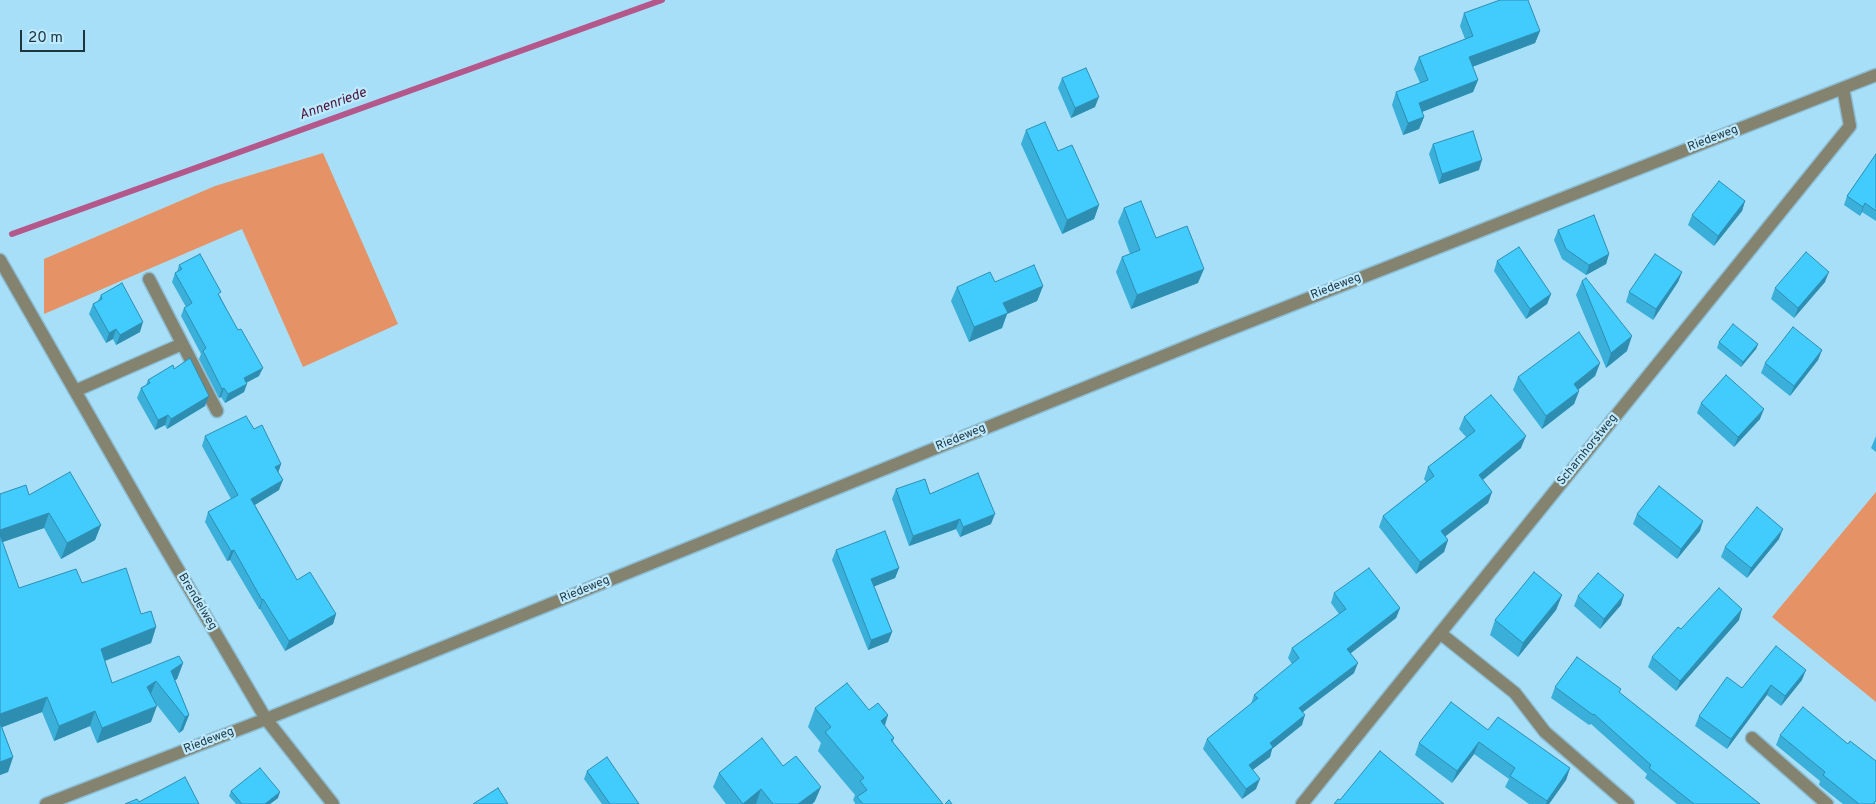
<!DOCTYPE html>
<style>
body{margin:0}
#map{position:relative;width:1876px;height:804px;overflow:hidden;background:#a7dff8;font-family:Overpass,sans-serif}
canvas{display:block}
.scale{position:absolute;left:20px;top:30px;width:65px;height:22px;box-sizing:border-box;border:2px solid #1e353e;border-top:0;padding-left:6px;font-size:15px;line-height:18px;white-space:nowrap;color:#1e353e;-webkit-text-stroke:4px #beeaff;paint-order:stroke}
</style>
<div id="map">
<canvas width="1876" height="804"></canvas>
<div class="scale">20 m</div>
</div>
<script>
const g = document.querySelector('canvas').getContext('2d');
g.lineJoin = 'round';
function fill(path, color) {
  g.fillStyle = color;
  g.fill(path, 'evenodd');
}
function poly(rows) {
  const path = new Path2D();
  for (const r of rows) {
    path.moveTo(r[0], r[1]);
    for (let i = 2; i < r.length; i += 2) path.lineTo(r[i], r[i + 1]);
  }
  return path;
}
function trace(path, color, width, dash) {
  g.strokeStyle = color;
  g.lineWidth = width;
  g.lineCap = dash ? 'butt' : 'round';
  g.setLineDash(dash || []);
  g.stroke(path);
}
function label(font, color, halo, rows, align = 'center') {
  g.font = font + ' Overpass,sans-serif';
  g.lineWidth = 4.5;
  g.setLineDash([]);
  g.textBaseline = 'middle';
  g.strokeStyle = halo;
  g.fillStyle = color;
  for (const [text, x, y, turn = 0] of rows) {
    g.save();
    g.translate(x, y);
    g.rotate((+turn || 0) * Math.PI / 180);
    g.textAlign = isNaN(turn) ? turn : align;
    if (halo) g.strokeText(text, 0, 0);
    g.fillText(text, 0, 0);
    g.restore();
  }
}
fill(poly([
 [323,153,398,324,303,367,242,229,44,314,44,259,215,186],
 [1876,492,1876,702,1772,617]
]), '#e59267');
trace(poly([
 [12,234,662,0]
]), '#b4578a', 6);
const minor = poly([
 [0,260,149,520,266,719,333,804],
 [149,279,217,411],
 [75,391,182,344],
 [1440,633,1515,693,1545,732,1628,804],
 [1752,738,1827,804],
 [46,804,266,719,1213,336,1876,75],
 [1302,804,1850,126,1843,88]
]);
trace(minor, '#8cbdd3', 15);
trace(minor, '#83836f', 12);
fill(poly([
 [1464,13,1540,31,1535,43,1472,67,1478,80,1473,92,1422,112,1424,117,1419,129,1403,135,1392,105,1396,92,1420,83,1414,69,1419,57,1465,39,1460,26],
 [1062,78,1095,107,1071,118,1058,88],
 [1026,130,1058,151,1099,205,1094,219,1062,234,1021,144],
 [1433,144,1479,170,1439,184,1429,154],
 [1876,154,1876,221,1862,212,1860,216,1844,205,1847,196],
 [1745,201,1742,211,1714,246,1688,225,1692,215],
 [1124,208,1156,238,1198,283,1131,309,1116,272,1122,257,1130,254,1118,222],
 [1558,230,1609,254,1606,264,1586,275,1562,259,1554,240],
 [1497,261,1551,294,1547,304,1526,319,1494,271],
 [179,265,220,296,259,376,246,383,244,392,225,403,221,397,219,398,199,359,201,354,181,316,184,308,186,307,172,282,175,273,177,272],
 [1682,272,1678,282,1653,320,1626,302,1629,292],
 [1582,281,1627,351,1606,368,1576,295],
 [995,282,1043,286,1037,301,1007,314,1002,328,969,342,951,301,957,287],
 [1825,282,1794,318,1771,299,1775,288],
 [101,295,140,332,116,345,113,339,106,343,89,314,93,304,98,301],
 [1719,342,1758,344,1756,349,1741,367,1717,348],
 [1822,350,1818,360,1790,396,1761,373,1765,363],
 [1600,363,1595,376,1578,390,1579,391,1574,404,1542,429,1513,390,1518,377],
 [174,369,205,406,167,429,165,425,155,430,137,398,141,388,146,385,148,380],
 [1701,403,1760,419,1734,447,1697,413],
 [1464,417,1521,448,1483,480,1492,492,1488,503,1445,536,1448,540,1444,552,1416,574,1379,527,1383,516,1426,482,1424,479,1428,467,1466,437,1459,429],
 [254,429,281,464,278,473,279,490,255,505,297,580,336,614,333,624,285,651,260,609,259,609,230,560,227,561,205,522,208,512,231,499,202,446,205,436],
 [1876,436,1876,452,1871,448],
 [896,489,930,494,991,524,960,537,956,529,909,546,892,499],
 [0,494,29,495,101,525,95,540,61,559,44,528,2,542,19,588,82,583,141,614,156,627,151,643,105,661,112,683,183,663,177,679,175,680,189,715,183,730,179,733,153,700,151,722,97,743,90,726,54,741,42,712,2,727,13,757,8,772,0,775],
 [1637,514,1700,531,1677,559,1633,524],
 [1779,539,1747,578,1721,557,1725,547],
 [836,550,899,568,895,578,874,586,892,632,888,642,868,650,832,560],
 [1334,593,1400,608,1396,618,1350,654,1354,673,1303,712,1302,725,1272,749,1270,757,1253,769,1256,789,1242,799,1203,749,1207,739,1251,704,1254,695,1292,664,1288,658,1292,648,1339,614,1331,603],
 [1562,595,1556,610,1518,657,1490,635,1495,620],
 [1578,596,1621,605,1600,629,1574,606],
 [1739,620,1676,691,1648,667,1652,657,1681,629],
 [1802,680,1781,706,1767,695,1727,749,1695,726,1699,716,1742,688],
 [1555,687,1619,693,1760,804,1677,804,1645,778,1647,774,1591,724,1589,725,1551,698],
 [815,708,869,710,888,715,885,726,894,738,893,742,943,804,855,804,855,803,853,800,855,795,818,751,821,743,808,727],
 [1488,730,1570,768,1566,780,1549,804,1529,804,1505,787,1509,779,1474,754,1452,783,1415,755,1419,743],
 [1780,735,1876,804,1843,804,1819,785,1820,781,1776,745],
 [783,766,815,801,812,804,726,804,713,787,719,773],
 [587,771,639,804,602,804,584,779],
 [231,791,278,798,270,804,236,804,229,796]
]), '#39afda');
fill(poly([
 [1540,31,1535,43,1464,70,1469,57],
 [1478,80,1473,92,1414,115,1419,103],
 [1099,97,1095,107,1071,118,1075,108],
 [1424,117,1419,129,1403,135,1408,123],
 [1482,160,1479,170,1439,184,1442,174],
 [1745,201,1742,211,1714,246,1718,236],
 [1865,203,1862,212,1860,216,1863,207],
 [1099,205,1094,219,1062,234,1067,220],
 [1609,254,1606,264,1586,275,1589,265],
 [1204,269,1198,283,1131,309,1137,295],
 [1682,272,1678,282,1653,320,1656,309],
 [1829,272,1825,282,1794,318,1798,308],
 [1043,286,1037,301,1007,314,1002,328,969,342,974,327,1003,303],
 [1551,294,1547,304,1526,319,1530,309],
 [143,322,140,332,116,345,120,335],
 [116,329,113,339,106,343,109,333],
 [1632,336,1627,351,1606,368,1611,353],
 [1758,344,1756,349,1741,367,1743,362],
 [1822,350,1818,360,1790,396,1794,386],
 [1600,363,1595,376,1569,397,1574,384],
 [263,368,259,376,240,386,244,378],
 [247,384,244,392,225,403,228,394],
 [224,388,221,397,219,398,222,389],
 [1579,391,1574,404,1542,429,1546,416],
 [209,396,205,406,167,429,171,419],
 [1764,409,1760,419,1734,447,1738,437],
 [168,415,165,425,155,430,158,420],
 [1526,436,1521,448,1475,486,1479,475],
 [281,464,278,473,275,467],
 [283,480,279,490,248,509,251,499],
 [1492,492,1488,503,1437,543,1441,531],
 [49,513,44,528,0,543,0,530],
 [995,514,991,524,960,537,963,527],
 [960,519,956,529,909,546,913,536],
 [1703,521,1700,531,1677,559,1681,549],
 [101,525,95,540,61,559,67,543],
 [1783,529,1779,539,1747,578,1751,568],
 [1448,540,1444,552,1416,574,1420,562],
 [234,550,230,560,227,561,231,551],
 [899,568,895,578,868,589,871,579],
 [1562,595,1556,610,1518,657,1523,643],
 [1624,595,1621,605,1600,629,1604,619],
 [263,599,260,609,259,609,262,600],
 [1400,608,1396,618,1343,659,1347,649],
 [1742,609,1739,620,1676,691,1680,681],
 [336,614,333,624,285,651,289,641],
 [156,627,151,643,96,664,101,649],
 [892,632,888,642,868,650,871,640],
 [183,663,177,679,166,686,171,671],
 [1358,663,1354,673,1295,718,1299,708],
 [1806,670,1802,680,1781,706,1785,696],
 [156,681,150,696,147,687],
 [1771,685,1767,695,1727,749,1731,739],
 [47,697,42,712,0,728,0,714],
 [157,706,151,722,97,743,102,728],
 [95,711,90,726,54,741,59,726],
 [189,715,183,730,179,733,185,717],
 [888,715,881,734,881,721],
 [1305,715,1302,725,1272,749,1270,757,1246,775,1249,765,1270,743],
 [1479,742,1474,754,1452,783,1457,771],
 [13,757,8,772,0,775,0,762],
 [1570,768,1566,780,1549,804,1546,804,1547,801],
 [1260,779,1256,789,1242,799,1246,789],
 [821,787,815,801,812,804,798,804],
 [761,789,756,804,742,804],
 [280,792,278,798,270,804,265,804]
]), '#2e8eb1');
const building = poly([
 [1500,0,1528,0,1540,31,1469,57,1478,80,1419,103,1424,117,1408,123,1396,92,1428,80,1419,57,1473,36,1464,13,1500,0],
 [1086,68,1099,97,1075,108,1062,78,1086,68],
 [1045,122,1058,151,1072,145,1099,205,1067,220,1026,130,1045,122],
 [1473,131,1482,160,1442,174,1433,144,1473,131],
 [1876,154,1876,211,1865,203,1863,207,1847,196,1876,154],
 [1719,181,1745,201,1718,236,1692,215,1719,181],
 [1141,201,1156,238,1187,226,1204,269,1137,295,1122,257,1140,250,1124,208,1141,201],
 [1594,215,1609,254,1589,265,1566,249,1558,230,1594,215],
 [1519,247,1551,294,1530,309,1497,261,1519,247],
 [1806,252,1829,272,1798,308,1775,288,1806,252],
 [200,254,221,292,218,294,238,330,241,329,263,368,244,378,247,384,228,394,224,388,222,389,203,351,206,348,184,308,192,303,175,273,182,269,179,265,200,254],
 [1655,254,1682,272,1656,309,1629,292,1655,254],
 [1034,265,1043,286,1003,303,1008,313,974,327,957,287,990,272,995,282,1034,265],
 [1586,278,1632,336,1611,353,1582,281,1586,278],
 [122,283,143,322,120,335,116,329,109,333,93,304,102,299,101,295,122,283],
 [1733,324,1758,344,1743,362,1719,342,1733,324],
 [1793,327,1822,350,1794,386,1765,363,1793,327],
 [1579,332,1600,363,1574,384,1579,391,1546,416,1518,377,1579,332],
 [190,358,209,396,171,419,168,415,158,420,141,388,150,383,148,380,173,365,174,369,190,358],
 [1726,375,1764,409,1738,437,1701,403,1726,375],
 [1491,395,1526,436,1479,475,1492,492,1441,531,1448,540,1420,562,1383,516,1434,476,1428,467,1475,431,1464,417,1491,395],
 [246,416,254,429,262,425,281,464,275,467,283,480,251,499,297,580,310,572,336,614,289,641,263,599,262,600,234,550,231,551,208,512,238,495,205,436,246,416],
 [70,472,101,525,67,543,49,513,0,530,0,494,26,485,29,495,70,472],
 [978,473,995,514,963,527,960,519,913,536,896,489,925,479,930,494,978,473],
 [1659,486,1703,521,1681,549,1637,514,1659,486],
 [1757,507,1783,529,1751,568,1725,547,1757,507],
 [885,531,899,568,871,579,892,632,871,640,836,550,885,531],
 [0,535,19,588,76,569,82,583,126,568,141,614,151,611,156,627,101,649,112,683,179,656,183,663,171,671,189,715,185,717,156,681,147,687,157,706,102,728,95,711,59,726,47,697,0,714,0,535],
 [1369,568,1400,608,1347,649,1358,663,1299,708,1305,715,1270,743,1273,747,1249,765,1260,779,1246,789,1207,739,1258,698,1254,695,1299,658,1292,648,1346,609,1334,593,1369,568],
 [1534,572,1562,595,1523,643,1495,620,1534,572],
 [1598,573,1624,595,1604,619,1578,596,1598,573],
 [1719,588,1742,609,1680,681,1652,657,1678,627,1681,629,1719,588],
 [1776,646,1806,670,1785,696,1771,685,1731,739,1699,716,1727,677,1742,688,1776,646],
 [1577,657,1621,689,1619,692,1760,804,1694,804,1649,768,1651,765,1594,714,1593,715,1555,687,1577,657],
 [847,683,869,710,878,703,888,715,881,721,894,738,891,740,943,804,863,804,857,797,867,790,860,781,864,778,825,732,831,727,815,708,847,683],
 [1451,702,1488,730,1498,717,1570,768,1547,801,1510,776,1515,768,1479,742,1457,771,1419,743,1451,702],
 [1803,707,1848,744,1850,741,1876,761,1876,801,1873,804,1859,804,1823,775,1825,772,1780,735,1803,707],
 [0,723,13,757,0,762,0,723],
 [762,738,783,766,796,756,821,787,798,804,773,804,761,789,743,804,719,773,762,738],
 [1380,751,1444,804,1334,804,1338,799,1340,800,1380,751],
 [607,757,639,804,610,804,587,771,607,757],
 [260,768,280,792,265,804,242,804,231,791,260,768],
 [185,777,199,804,125,804,137,799,139,802,185,777],
 [498,788,508,804,473,804,498,788],
 [949,800,952,804,945,804,949,800]
]);
fill(building, '#42cbfd');
trace(building, '#2e8eb1', 1);
label('12px', '#1e353e', '#beeaff', [
 ["Riedeweg",1713,139,-21],
 ["Riedeweg",1336,287,-21],
 ["Riedeweg",961,438,-22],
 ["Scharnhorstweg",1588,450,-51],
 ["Riedeweg",585,590,-22],
 ["Brendelweg",197,602,59],
 ["Riedeweg",209,741,-21]
]);
label('italic 14px', '#4d1135', '#beeaff', [
 ["Annenriede",333,105,-20]
]);
</script>
